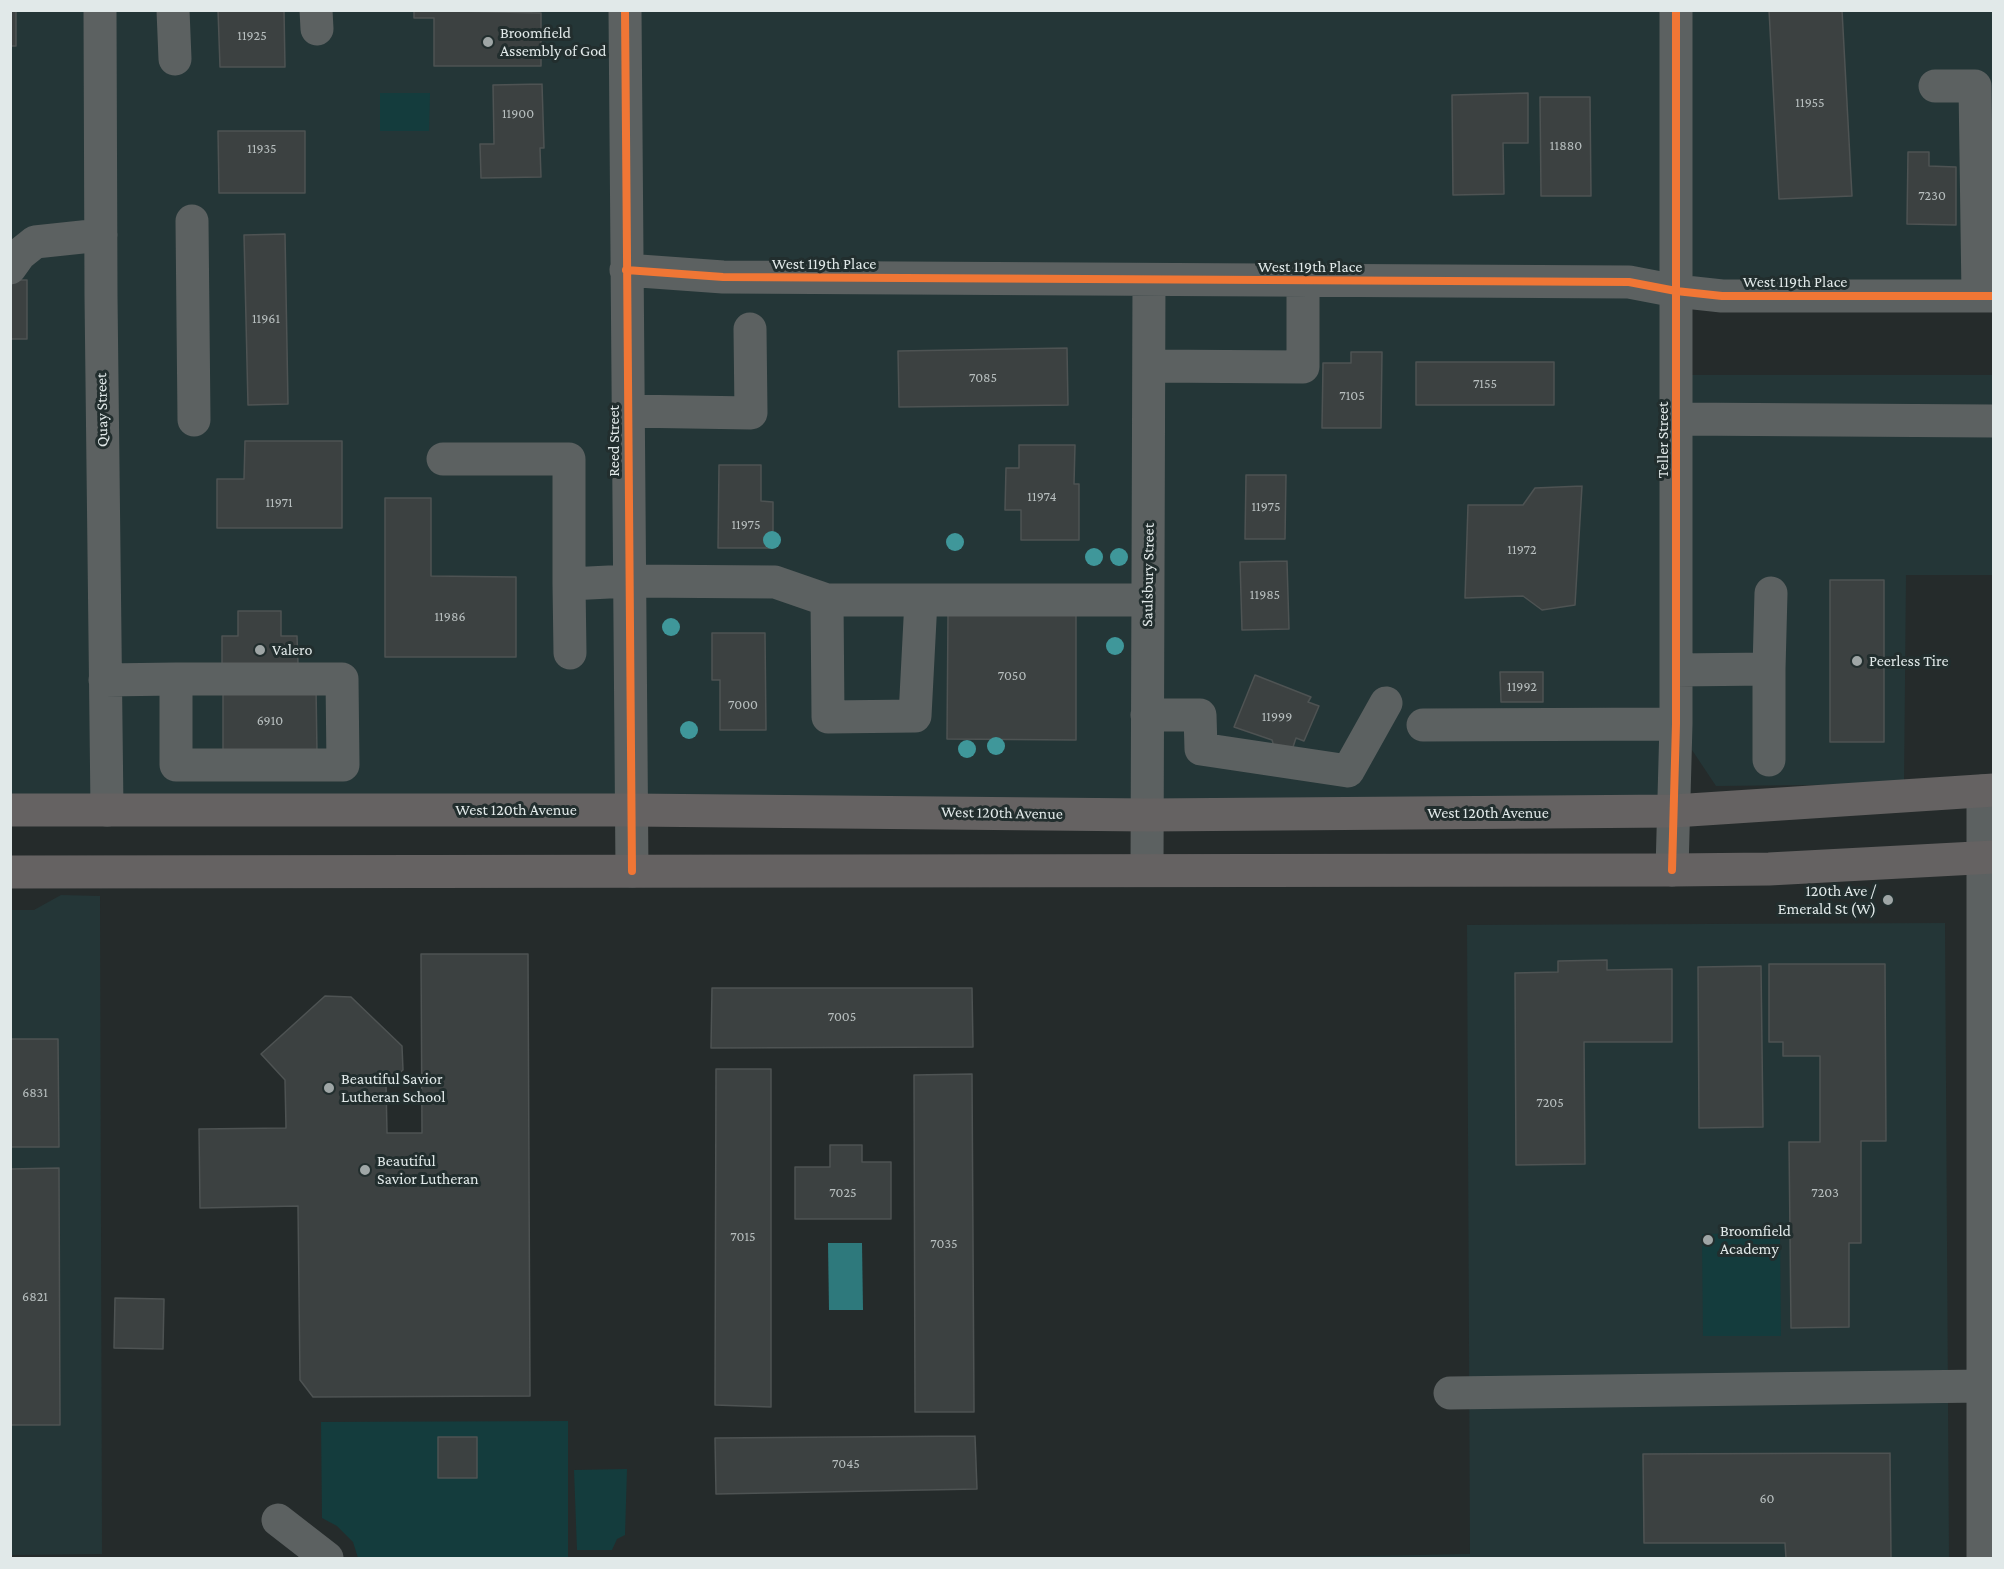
<!DOCTYPE html>
<style>
body{margin:0}
#map{position:relative;width:2004px;height:1569px;overflow:hidden;background:#252b2b;font-family:"Crimson Pro",serif}
canvas{display:block}
.frame{position:absolute;inset:0;border:12px solid #e1e9e9;pointer-events:none}
</style>
<div id="map">
<canvas width="2004" height="1569"></canvas>
<div class="frame"></div>
</div>
<script>
const g = document.querySelector('canvas').getContext('2d');
g.lineJoin = 'round';
function fill(path, color) {
  g.fillStyle = color;
  g.fill(path, 'evenodd');
}
function poly(rows) {
  const path = new Path2D();
  for (const r of rows) {
    path.moveTo(r[0], r[1]);
    for (let i = 2; i < r.length; i += 2) path.lineTo(r[i], r[i + 1]);
  }
  return path;
}
function trace(path, color, width, dash) {
  g.strokeStyle = color;
  g.lineWidth = width;
  g.lineCap = dash ? 'butt' : 'round';
  g.setLineDash(dash || []);
  g.stroke(path);
}
function label(font, color, halo, rows, align = 'center') {
  g.font = font + ' "Crimson Pro",serif';
  g.lineWidth = 6;
  g.setLineDash([]);
  g.textBaseline = 'middle';
  g.strokeStyle = halo;
  g.fillStyle = color;
  for (const [text, x, y, turn = 0] of rows) {
    g.save();
    g.translate(x, y);
    g.rotate((+turn || 0) * Math.PI / 180);
    g.textAlign = isNaN(turn) ? turn : align;
    if (halo) g.strokeText(text, 0, 0);
    g.fillText(text, 0, 0);
    g.restore();
  }
}
fill(poly([
 [11,11,1993,11,1993,294,1676,292,1674,811,11,811],
 [1687,375,1993,375,1993,575,1906,575,1904,784,1716,786,1692,750],
 [61,895,100,896,102,1554,11,1555,11,910,34,910],
 [1945,923,1949,1558,1314,1558,1314,1557,1470,1554,1467,925]
]), '#243637');
fill(poly([
 [380,93,430,93,429,131,380,131],
 [1780,1233,1781,1336,1703,1336,1702,1234],
 [568,1421,568,1558,358,1558,353,1542,337,1526,322,1518,321,1422],
 [627,1469,625,1535,617,1539,612,1550,577,1550,574,1470]
]), '#143c3d');
fill(poly([
 [828,1243,862,1243,863,1310,829,1310]
]), '#2e797c');
const building = poly([
 [10,10,16,10,16,46,10,46,10,10],
 [218,10,284,10,285,67,220,67,218,10],
 [414,10,541,13,541,66,434,66,434,18,414,18,414,10],
 [1769,10,1842,10,1852,196,1779,199,1769,10],
 [542,84,544,148,540,148,541,177,481,178,480,144,494,144,493,85,542,84],
 [1528,93,1528,143,1503,143,1504,194,1453,195,1452,95,1528,93],
 [1540,97,1590,97,1591,196,1541,196,1540,97],
 [218,131,305,131,305,193,219,193,218,131],
 [1908,152,1929,152,1929,166,1956,167,1956,225,1907,224,1908,152],
 [285,234,288,404,248,405,244,235,285,234],
 [10,280,27,280,27,339,10,339,10,280],
 [1067,348,1068,405,899,407,898,351,1067,348],
 [1351,352,1382,352,1381,428,1322,428,1323,363,1351,363,1351,352],
 [1416,362,1554,362,1554,405,1416,405,1416,362],
 [245,441,342,441,342,528,217,528,217,479,244,479,245,441],
 [1019,445,1075,445,1074,484,1079,484,1079,540,1021,540,1021,510,1005,510,1006,468,1019,468,1019,445],
 [719,465,761,465,761,501,773,502,773,548,718,548,719,465],
 [1246,475,1286,475,1285,539,1245,539,1246,475],
 [1582,486,1575,605,1542,610,1523,596,1465,598,1468,505,1523,505,1535,488,1582,486],
 [385,498,431,498,431,576,516,577,516,657,385,657,385,498],
 [1287,561,1289,629,1242,630,1240,562,1287,561],
 [1830,580,1884,580,1884,742,1830,742,1830,580],
 [238,611,281,611,281,636,297,636,298,664,222,665,222,636,238,636,238,611],
 [948,614,1076,614,1076,740,947,739,948,614],
 [712,633,765,633,766,730,720,730,720,680,712,680,712,633],
 [1500,672,1543,672,1543,702,1501,702,1500,672],
 [1255,675,1311,697,1308,702,1319,706,1304,741,1296,738,1293,747,1275,750,1272,740,1234,727,1255,675],
 [316,686,317,754,223,755,223,687,316,686],
 [421,954,528,954,530,1396,313,1397,300,1380,298,1206,200,1208,199,1129,286,1128,285,1080,261,1054,325,996,351,997,402,1046,403,1070,386,1084,387,1133,422,1133,421,954],
 [1607,960,1607,970,1672,969,1672,1042,1584,1042,1585,1164,1516,1165,1515,973,1558,972,1558,961,1607,960],
 [1769,964,1885,964,1886,1141,1861,1141,1861,1243,1849,1243,1849,1327,1791,1328,1789,1142,1820,1142,1820,1056,1783,1056,1783,1042,1769,1042,1769,964],
 [1761,966,1763,1127,1699,1128,1698,967,1761,966],
 [712,988,972,988,973,1047,711,1048,712,988],
 [10,1039,58,1039,59,1147,10,1147,10,1039],
 [716,1069,771,1069,771,1407,715,1405,716,1069],
 [972,1074,974,1412,915,1412,914,1075,972,1074],
 [830,1145,862,1145,862,1162,891,1162,891,1219,795,1219,795,1167,830,1167,830,1145],
 [59,1168,60,1425,10,1425,10,1169,59,1168],
 [115,1298,164,1299,163,1349,114,1348,115,1298],
 [975,1436,977,1489,716,1494,715,1438,975,1436],
 [438,1437,477,1437,477,1478,438,1478,438,1437],
 [1890,1453,1891,1558,1786,1558,1785,1543,1644,1543,1643,1454,1890,1453]
]);
fill(building, '#3c4141');
trace(building, '#4e5353', 1.5);
trace(poly([
 [100,10,101,296,107,810],
 [173,10,175,59],
 [316,10,317,29],
 [625,10,632,871],
 [1935,86,1975,86,1978,296],
 [192,221,194,420],
 [10,268,20,254,35,242,101,235],
 [626,270,723,277,1629,282,1676,291,1722,296,1994,296],
 [1149,366,1303,367,1303,280],
 [628,411,751,413,750,329],
 [1676,419,1994,421],
 [443,459,569,459,569,584],
 [827,600,828,717,915,716,921,600],
 [570,653,569,584,629,581,775,582,827,600,1147,600],
 [1769,669,1771,593],
 [1676,670,1769,669,1769,760],
 [105,680,176,679,342,679,343,765,176,765,176,679],
 [1147,715,1200,715,1201,749,1348,771,1386,703],
 [1423,725,1676,724],
 [1983,791,1983,1558],
 [1147,870,1149,280],
 [1672,870,1676,724,1676,10],
 [1450,1393,1983,1386],
 [278,1520,327,1558]
]), '#5c6161', 33);
trace(poly([
 [10,810,631,810,1148,815,1674,811,1994,790],
 [10,872,1672,870,1769,869,1994,857]
]), '#656262', 33);
trace(poly([
 [625,10,632,871],
 [626,270,723,277,1629,282,1676,291,1722,296,1994,296],
 [1672,870,1676,724,1676,10]
]), '#f07635', 8);
g.fillStyle = '#3f979a';
for (const [x, y] of [
 [772,540],
 [955,542],
 [1094,557],
 [1119,557],
 [671,627],
 [1115,646],
 [689,730],
 [996,746],
 [967,749]
]) {
  g.beginPath();
  g.arc(x, y, 9, 0, 2 * Math.PI);
  g.fill();
}
for (const [x, y, r, color] of [
 [488,42,6,"#9fa6a6"],
 [260,650,6,"#9fa6a6"],
 [1857,661,6,"#9fa6a6"],
 [1888,900,6,"#9fa6a6"],
 [329,1088,6,"#9fa6a6"],
 [365,1170,6,"#9fa6a6"],
 [1708,1240,6,"#9fa6a6"]
]) {
  const dot = new Path2D();
  dot.arc(x, y, r, 0, 2 * Math.PI);
  g.fillStyle = color;
  g.fill(dot);
  trace(dot, '#222e2e', 2);
}
label('14px', '#b8bfbf', null, [
 ["11925",252,36],
 ["11955",1810,103],
 ["11900",518,114],
 ["11880",1566,146],
 ["11935",262,149],
 ["7230",1932,196],
 ["11961",266,319],
 ["7085",983,378],
 ["7155",1485,384],
 ["7105",1352,396],
 ["11974",1042,497],
 ["11971",279,503],
 ["11975",1266,507],
 ["11975",746,525],
 ["11972",1522,550],
 ["11985",1265,595],
 ["11986",450,617],
 ["7050",1012,676],
 ["11992",1522,687],
 ["7000",743,705],
 ["11999",1277,717],
 ["6910",270,721],
 ["7005",842,1017],
 ["6831",35,1093],
 ["7205",1550,1103],
 ["7025",843,1193],
 ["7203",1825,1193],
 ["7015",743,1237],
 ["7035",944,1244],
 ["6821",35,1297],
 ["7045",846,1464],
 ["60",1767,1499]
]);
label('16px', '#e1e9e9', '#222e2e', [
 ["Broomfield",500,33],
 ["Assembly of God",500,51],
 ["Valero",272,650],
 ["Peerless Tire",1869,661],
 ["120th Ave /",1876,891,"right"],
 ["Emerald St (W)",1876,909,"right"],
 ["Beautiful Savior",341,1079],
 ["Lutheran School",341,1097],
 ["Beautiful",377,1161],
 ["Savior Lutheran",377,1179],
 ["Broomfield",1720,1231],
 ["Academy",1720,1249]
], 'left');
label('16px', '#e1e9e9', '#222e2e', [
 ["West 119th Place",824,264],
 ["West 119th Place",1310,267],
 ["West 119th Place",1795,282],
 ["Quay Street",102,410,-91],
 ["Teller Street",1663,440,-90],
 ["Reed Street",614,441,-90],
 ["Saulsbury Street",1148,575,-89],
 ["West 120th Avenue",516,810],
 ["West 120th Avenue",1002,813,1],
 ["West 120th Avenue",1488,813]
]);
</script>
